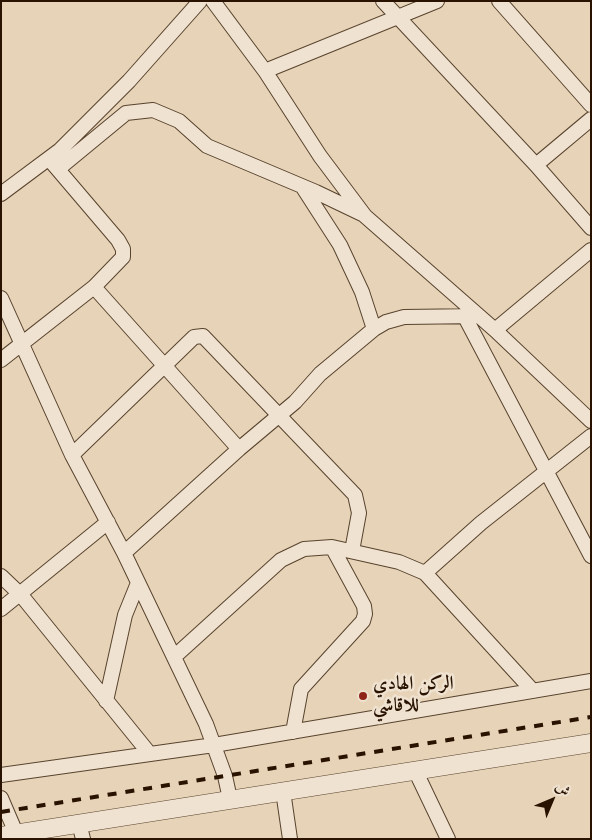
<!DOCTYPE html>
<meta charset="utf-8">
<style>
body{margin:0}
#map{position:relative;width:592px;height:840px;overflow:hidden;background:#e7d3b7;font-family:Cardo,Amiri,serif}
canvas{display:block}
.frame{position:absolute;inset:0;border:2px solid #291300;pointer-events:none}
.north{position:absolute;left:527px;top:775px;width:50px;height:50px;-webkit-text-stroke:4px #efe2d0;paint-order:stroke;rotate:45deg;font-size:14px;font-weight:700;line-height:20px;text-align:center;color:#291300}
.north::after{content:'';display:block;margin:auto;width:18px;height:22px;background:#291300;clip-path:polygon(50% 0,100% 100%,50% 72%,0 100%)}
</style>
<div id="map">
<canvas width="592" height="840"></canvas>
<div class="frame"></div>
<div class="north">ش</div>
</div>
<script>
const g = document.querySelector('canvas').getContext('2d');
g.lineJoin = 'round';
function poly(rows) {
  const path = new Path2D();
  for (const r of rows) {
    path.moveTo(r[0], r[1]);
    for (let i = 2; i < r.length; i += 2) path.lineTo(r[i], r[i + 1]);
  }
  return path;
}
function trace(path, color, width, dash) {
  g.strokeStyle = color;
  g.lineWidth = width;
  g.lineCap = dash ? 'butt' : 'round';
  g.setLineDash(dash || []);
  g.stroke(path);
}
function label(font, color, halo, rows, align = 'center') {
  g.font = font + ' Cardo,Amiri,serif';
  g.lineWidth = 5;
  g.setLineDash([]);
  g.textBaseline = 'middle';
  g.strokeStyle = halo;
  g.fillStyle = color;
  for (const [text, x, y, turn = 0] of rows) {
    g.save();
    g.translate(x, y);
    g.rotate((+turn || 0) * Math.PI / 180);
    g.textAlign = isNaN(turn) ? turn : align;
    if (halo) g.strokeText(text, 0, 0);
    g.fillText(text, 0, 0);
    g.restore();
  }
}
const minor = poly([
 [213,1,265,71,320,156,365,216,495,330,591,421],
 [383,1,536,165,591,228],
 [499,1,591,105],
 [265,71,437,1],
 [536,165,591,119],
 [58,169,126,113,153,110,179,121,207,146,316,192,362,214],
 [302,186,340,245,362,292,374,329],
 [1,194,60,150,129,81,200,1],
 [94,287,239,449],
 [1,298,72,455,124,553,206,724,225,776,230,799],
 [465,317,591,556],
 [495,330,591,250],
 [1,360,94,287,123,257,123,249,118,240,49,159],
 [72,455,194,337,203,336,355,495,359,513,352,551],
 [124,553,239,449,295,402,320,374,374,329,386,322,404,317,479,316],
 [425,573,481,523,591,436],
 [1,576,21,595,149,753],
 [1,609,108,522],
 [174,657,281,560,304,549,332,547,399,562,425,573,533,691],
 [106,701,125,615,138,583],
 [293,732,301,689,363,621,365,614,364,606,332,547],
 [415,770,448,839],
 [1,775,214,745,591,681],
 [283,791,290,839],
 [1,798,16,833],
 [79,823,83,839]
]);
const tertiary = poly([
 [1,836,591,743]
]);
trace(minor, '#58432e', 16);
trace(tertiary, '#58432e', 19);
trace(minor, '#efe2d0', 14);
trace(tertiary, '#efe2d0', 18);
trace(poly([
 [1,812,591,717]
]), '#291300', 4, [9, 9]);
for (const [x, y, r, color] of [
 [363,696,5,"#8f2418"]
]) {
  const dot = new Path2D();
  dot.arc(x, y, r, 0, 2 * Math.PI);
  g.fillStyle = color;
  g.fill(dot);
  trace(dot, '#efe2d0', 2);
}
label('bold 19px', '#291300', '#efe2d0', [
 ["الركن الهادي",373,685],
 ["للاقاشي",373,707]
], 'left');
</script>
